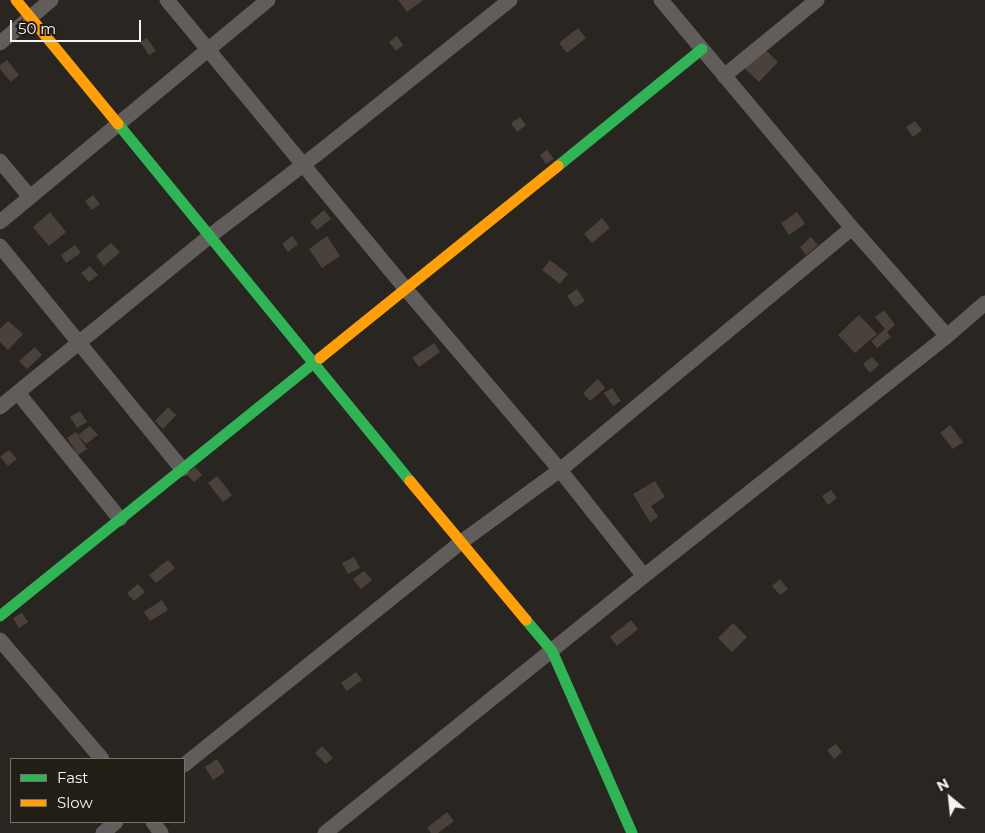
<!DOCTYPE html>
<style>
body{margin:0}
#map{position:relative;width:985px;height:833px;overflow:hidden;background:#292622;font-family:Montserrat,sans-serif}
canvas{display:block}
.legend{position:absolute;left:10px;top:758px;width:175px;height:65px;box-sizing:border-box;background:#221d15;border:1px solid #77736c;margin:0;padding:6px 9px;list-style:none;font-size:15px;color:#f7f3ee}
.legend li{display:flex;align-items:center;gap:10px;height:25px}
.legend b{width:25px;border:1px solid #77736c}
.north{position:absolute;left:925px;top:773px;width:50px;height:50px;-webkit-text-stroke:4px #221d15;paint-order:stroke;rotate:332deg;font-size:14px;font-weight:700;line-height:20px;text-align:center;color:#f7f3ee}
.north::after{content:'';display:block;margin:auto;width:18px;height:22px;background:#f7f3ee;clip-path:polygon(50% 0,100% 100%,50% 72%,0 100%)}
.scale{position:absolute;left:10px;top:20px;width:131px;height:22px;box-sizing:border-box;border:2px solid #f7f3ee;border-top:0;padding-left:6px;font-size:15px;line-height:18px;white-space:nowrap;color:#f7f3ee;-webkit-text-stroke:4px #221d15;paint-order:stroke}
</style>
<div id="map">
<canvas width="985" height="833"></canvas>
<ul class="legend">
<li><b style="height:6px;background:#30b455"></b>Fast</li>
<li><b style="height:6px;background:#ff9f0a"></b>Slow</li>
</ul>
<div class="north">N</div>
<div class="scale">50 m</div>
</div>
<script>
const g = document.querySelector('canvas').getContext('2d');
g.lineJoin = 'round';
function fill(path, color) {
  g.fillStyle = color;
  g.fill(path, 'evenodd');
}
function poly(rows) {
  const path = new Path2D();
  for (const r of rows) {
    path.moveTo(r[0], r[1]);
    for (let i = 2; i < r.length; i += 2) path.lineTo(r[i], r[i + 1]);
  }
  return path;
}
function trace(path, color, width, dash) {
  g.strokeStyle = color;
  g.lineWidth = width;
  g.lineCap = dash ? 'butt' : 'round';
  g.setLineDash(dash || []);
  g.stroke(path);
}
fill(poly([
 [398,0,421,0,422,1,407,12],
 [578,28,586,38,567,53,559,43],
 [397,36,403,45,396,51,389,42],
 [147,38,156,51,149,55,140,42],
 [757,42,778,62,759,82,738,62],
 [7,60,19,75,11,82,0,69,0,65],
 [520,117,526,125,517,132,511,123],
 [915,121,922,130,913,137,906,127],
 [547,150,554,159,546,164,540,155],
 [93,195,100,204,92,210,85,201],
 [324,210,331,219,317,230,310,222],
 [50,212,66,232,49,246,33,227],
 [797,212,805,224,789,235,781,223],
 [602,218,610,228,592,243,584,234],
 [292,236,298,244,288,252,282,244],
 [327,236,340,256,322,268,309,249],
 [811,237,818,245,806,255,800,247],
 [111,243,120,252,104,266,96,256],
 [75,245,81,253,66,263,61,255],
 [550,260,568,274,560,284,542,270],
 [90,266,98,275,89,282,81,273],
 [577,289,585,301,575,307,567,296],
 [884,310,895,325,887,332,891,337,877,348,871,341,885,329,875,317],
 [859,315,877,334,855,353,838,335],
 [8,321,23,334,8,350,0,342,0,329],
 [434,343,440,352,419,367,412,358],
 [35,347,42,355,27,369,19,361],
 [872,357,879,365,870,373,863,364],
 [598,379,605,388,590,401,583,393],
 [612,388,621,401,613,406,604,393],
 [168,407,176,415,163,429,155,421],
 [80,411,87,422,77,428,70,417],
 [950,425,963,442,953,449,940,433],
 [90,426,98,435,86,444,78,435],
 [76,432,87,449,78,455,67,438],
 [9,450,17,459,8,466,0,457],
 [195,467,202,475,194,482,186,474],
 [217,476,232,495,223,502,208,483],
 [655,481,665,497,651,506,658,517,650,522,633,494],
 [831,490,837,498,828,505,822,496],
 [354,557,360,568,348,574,342,563],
 [168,560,175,568,156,583,149,575],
 [364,571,372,580,361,589,353,579],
 [780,579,788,589,780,595,772,586],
 [138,584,145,592,134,601,127,593],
 [162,600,168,610,150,621,144,612],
 [22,613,28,622,19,628,13,618],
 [631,620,638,629,617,646,610,637],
 [733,623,747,637,732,652,718,638],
 [356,672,362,680,347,691,341,683],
 [836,744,842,752,834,759,827,750],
 [322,746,333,758,326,764,315,753],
 [217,759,225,772,213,780,205,767],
 [447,812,454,821,438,833,431,833,427,828]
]), '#4a423a');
trace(poly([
 [167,0,405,288,560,470,644,576],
 [661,0,852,228,947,336],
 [0,43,51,0],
 [724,76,817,0],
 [0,161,30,197],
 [0,222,268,0],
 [0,246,182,469],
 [18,393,120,519],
 [0,407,210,236,321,151,510,0],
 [0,640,102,759],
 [184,765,460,543,560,470,852,228],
 [153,822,161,833],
 [103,833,116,822],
 [325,833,644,576,947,336,985,303]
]), '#605d5a', 15);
trace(poly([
 [118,124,410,481],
 [558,166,702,49],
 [0,616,320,358],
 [526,620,552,651,632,833]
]), '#30b455', 11);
trace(poly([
 [16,0,118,124],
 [320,358,558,166],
 [410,481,526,620]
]), '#ff9f0a', 11);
</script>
